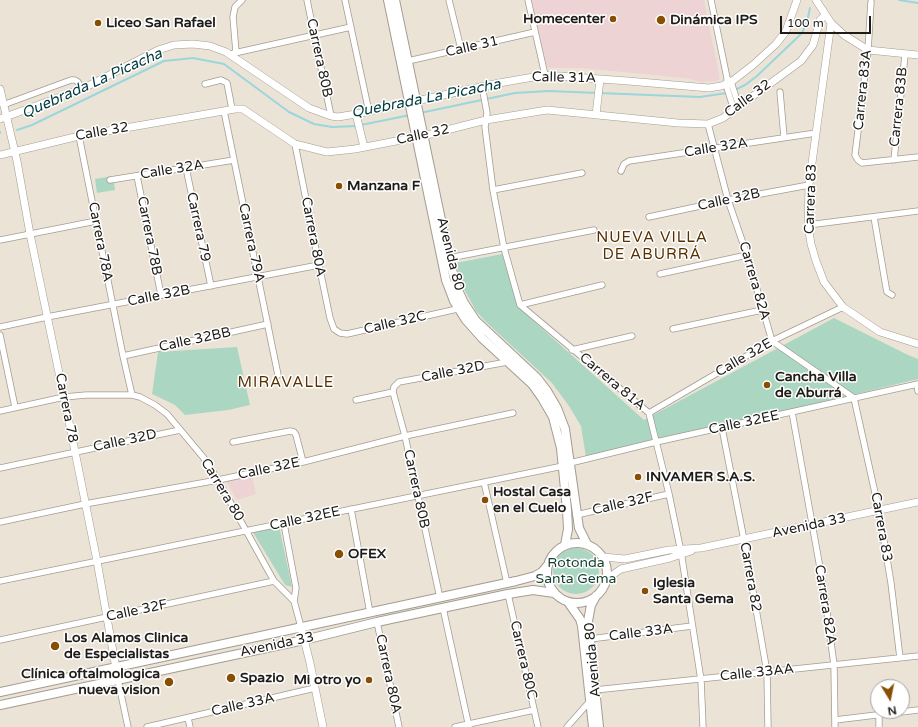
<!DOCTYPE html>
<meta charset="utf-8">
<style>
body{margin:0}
#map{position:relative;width:918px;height:727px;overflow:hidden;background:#ece3d7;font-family:"Varela Round",sans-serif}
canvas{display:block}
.north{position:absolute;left:870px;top:679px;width:40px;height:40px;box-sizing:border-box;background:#fff;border:1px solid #a5a4a3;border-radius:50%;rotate:170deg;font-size:11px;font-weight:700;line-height:16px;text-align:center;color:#1f1c18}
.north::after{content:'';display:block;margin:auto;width:14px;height:18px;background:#884f03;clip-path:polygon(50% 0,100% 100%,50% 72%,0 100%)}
.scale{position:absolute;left:780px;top:16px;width:91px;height:18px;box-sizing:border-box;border:2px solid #1f1c18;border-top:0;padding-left:5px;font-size:12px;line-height:14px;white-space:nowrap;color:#1f1c18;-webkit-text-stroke:3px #fff;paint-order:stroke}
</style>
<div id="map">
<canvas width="918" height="727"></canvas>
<div class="north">N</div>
<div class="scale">100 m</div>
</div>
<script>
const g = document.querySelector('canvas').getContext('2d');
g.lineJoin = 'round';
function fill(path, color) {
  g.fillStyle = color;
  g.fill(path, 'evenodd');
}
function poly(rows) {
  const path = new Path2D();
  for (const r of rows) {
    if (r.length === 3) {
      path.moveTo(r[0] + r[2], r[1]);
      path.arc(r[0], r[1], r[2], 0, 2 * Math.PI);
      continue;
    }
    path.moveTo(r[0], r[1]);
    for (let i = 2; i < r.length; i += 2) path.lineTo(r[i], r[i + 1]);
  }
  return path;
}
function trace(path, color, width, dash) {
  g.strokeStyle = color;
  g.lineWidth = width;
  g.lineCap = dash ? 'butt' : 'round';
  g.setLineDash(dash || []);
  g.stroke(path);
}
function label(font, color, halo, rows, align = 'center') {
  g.font = font + ' "Varela Round",sans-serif';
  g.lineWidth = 3;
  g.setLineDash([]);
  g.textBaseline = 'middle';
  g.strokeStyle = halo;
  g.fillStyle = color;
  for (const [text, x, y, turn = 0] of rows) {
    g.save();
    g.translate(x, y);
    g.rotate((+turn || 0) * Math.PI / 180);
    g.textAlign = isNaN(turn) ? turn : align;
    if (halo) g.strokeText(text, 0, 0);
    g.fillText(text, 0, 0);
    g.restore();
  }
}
fill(poly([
 [532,0,704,0,720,78,719,80,716,81,700,82,690,79,633,73,580,68,549,68,546,64],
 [252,476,256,494,237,500,226,481]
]), '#eed3d5');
fill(poly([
 [113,176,115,190,97,193,95,179],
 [502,254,519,308,644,420,834,318,908,355,918,359,918,379,661,441,586,457,581,426,569,406,552,383,486,322,476,311,464,289,456,263],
 [237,347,250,405,228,410,185,415,175,405,152,394,158,352],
 [279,526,292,587,285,585,251,529],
 [576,571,23]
]), '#abd6c2');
trace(poly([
 [899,0,918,3],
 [735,90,745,85,757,76,802,33,807,22,810,8],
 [420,113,515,93,548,91,700,97,727,93],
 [361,125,410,115],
 [17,130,32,125,164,61,193,58,224,64,289,112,314,124,332,127,357,126],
 [0,133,0,132]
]), '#9ad6db', 2);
const minor = poly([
 [307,0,331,116],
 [345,0,369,112],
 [449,0,461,49],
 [528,0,545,75],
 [711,0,727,78,727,88,734,110],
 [871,2,868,50,855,155,858,160,862,163,918,157],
 [236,52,233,17,235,7,242,0],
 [230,54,351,27],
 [408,61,535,32],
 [729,80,731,82,739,106],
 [205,84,221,80,227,83,232,109],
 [482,86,487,113,485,127,493,190,504,248,520,305,649,413,669,494,681,552,701,680,703,727],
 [780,92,784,137],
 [3,105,71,80,75,80,78,82,82,89],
 [224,111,278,375],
 [708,124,728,200,747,255,772,341,854,398,879,511,891,583,900,658],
 [79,136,123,356,132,395],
 [295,144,319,265,330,318,334,329,340,333,347,334,457,309],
 [894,160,905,55],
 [186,168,211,286],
 [621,171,624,164,629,161,816,133],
 [137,176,161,295],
 [110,180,234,160],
 [493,190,582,173],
 [649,217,728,200,809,185],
 [874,217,886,287,887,292,892,295],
 [808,225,918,211],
 [0,240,96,221],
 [449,258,594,230],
 [660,274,747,255],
 [520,305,602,285],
 [0,327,47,317,319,265],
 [673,329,762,310],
 [0,335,15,407],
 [572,350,632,336],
 [123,356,268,324],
 [917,384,918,391],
 [356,400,393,392],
 [0,411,64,397,86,395,132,395,140,397,155,405,167,414,203,457,218,480,274,581,294,601,301,627],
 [792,412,824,590,834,665,835,727],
 [649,413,772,341,843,307],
 [722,428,744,540,767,672,768,727],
 [233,442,290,431,294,432,296,435,303,462],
 [570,463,656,442,918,384],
 [0,468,180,430],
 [484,482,507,583],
 [351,509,370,613],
 [576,515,669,494],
 [0,522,85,504,218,480,303,462,405,436,513,413],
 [284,524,296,588,294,601],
 [0,581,563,466],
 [508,594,538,727],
 [440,598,405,436,393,392,394,387,399,382,507,362],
 [443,608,469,727],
 [377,622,399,727],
 [590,639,692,626],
 [0,640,274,581],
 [118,680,128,727],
 [595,690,918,656],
 [188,718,190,727],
 [835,720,918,710],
 [147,727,315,688],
 [455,727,534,710],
 [567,727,590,701],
 [879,727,879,715]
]);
const tertiary = poly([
 [816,0,831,23,844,35,868,50,918,55],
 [831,23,809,185,808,225,811,244,816,261,824,282,843,307,880,332,918,344],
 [0,89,17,161,30,234,64,397,97,561,118,680],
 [356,114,364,147],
 [596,115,600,79],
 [0,119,82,89,158,50,174,45,193,44,210,46,226,52,309,108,331,116,338,117,356,114,499,83,545,75,628,81,709,88,721,86,731,82,753,65,776,44,786,31,797,0],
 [0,155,79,136,235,109,243,109,295,144,327,152,355,149,427,135,486,120,547,110,678,123,708,124,723,118,801,61,813,45,820,20,824,16,826,16],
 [603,557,625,559,669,550,701,548,918,502],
 [606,582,611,576,621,569,670,558,691,551],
 [301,627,310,663,323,727]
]);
const primary = poly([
 [388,0,446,280,454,301,466,320,482,338,532,384,542,398,553,417,561,448,567,510,568,529,565,545],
 [395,0,449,258,457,288,464,303,476,321,537,378,547,391,557,408,565,429,579,528,587,544],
 [577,573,30],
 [596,596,591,605,588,621,599,727],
 [568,602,580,619,582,626,593,727],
 [0,692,516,581,535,576,542,572,547,566],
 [0,705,304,640,377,622,508,594,533,590,554,593]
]);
trace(minor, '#a49c91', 7);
trace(tertiary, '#a49c91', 8);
trace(primary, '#a49c91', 10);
trace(minor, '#fff', 5.5);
trace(tertiary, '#fff', 7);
trace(primary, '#fff', 8);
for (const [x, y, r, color] of [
 [613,19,4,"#884f03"],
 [661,20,5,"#884f03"],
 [98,23,4,"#884f03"],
 [339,186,4,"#884f03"],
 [767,385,4,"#884f03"],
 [638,477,4,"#884f03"],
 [485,500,4,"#884f03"],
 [339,554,5,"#884f03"],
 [645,591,4,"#884f03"],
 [55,646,5,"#884f03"],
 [231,678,5,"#884f03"],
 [369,680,4,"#884f03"],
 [169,682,5,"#884f03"]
]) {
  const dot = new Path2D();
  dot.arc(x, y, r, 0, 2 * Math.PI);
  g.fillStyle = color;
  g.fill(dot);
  trace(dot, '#fff', 1.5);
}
label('bold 14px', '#1f1c18', '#fff', [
 ["Homecenter",605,19,"right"],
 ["Dinámica IPS",670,20],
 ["Liceo San Rafael",106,23],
 ["Manzana F",347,186],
 ["Cancha Villa",775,377],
 ["de Aburrá",775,393],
 ["INVAMER S.A.S.",646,477],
 ["Hostal Casa",493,492],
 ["en el Cuelo",493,508],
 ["OFEX",348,554],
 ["Iglesia",653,583],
 ["Santa Gema",653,599],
 ["Los Alamos Clinica",64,638],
 ["de Especialistas",64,654],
 ["Clínica oftalmologica",160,674,"right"],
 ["nueva vision",160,690,"right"],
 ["Spazio",240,678],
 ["Mi otro yo",361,680,"right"]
], 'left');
label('14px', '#1f1c18', '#fff', [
 ["Calle 31",472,47,-13],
 ["Carrera 80B",319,58,78],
 ["Calle 31A",564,78,1],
 ["Carrera 83A",863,90,-84],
 ["Calle 32",748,99,-36],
 ["Carrera 83B",899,107,-84],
 ["Calle 32",102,132,-10],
 ["Calle 32",423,135,-12],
 ["Calle 32A",716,148,-9],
 ["Calle 32A",172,170,-9],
 ["Carrera 83",811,199,-88],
 ["Calle 32B",729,200,-12],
 ["Carrera 79",198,227,78],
 ["Carrera 78B",149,236,79],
 ["Carrera 80A",313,237,79],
 ["Carrera 78A",100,242,79],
 ["Carrera 79A",251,243,78],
 ["Avenida 80",450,254,76],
 ["Carrera 82A",754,281,74],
 ["Calle 32B",159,296,-11],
 ["Calle 32C",395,323,-13],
 ["Calle 32BB",195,340,-12],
 ["Calle 32E",744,358,-30],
 ["Calle 32D",453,372,-11],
 ["Carrera 81A",612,382,40],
 ["Carrera 78",66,408,79],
 ["Calle 32EE",744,423,-12],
 ["Calle 32D",125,441,-12],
 ["Calle 32E",269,469,-12],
 ["Carrera 80B",416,489,78],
 ["Carrera 80",222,490,59],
 ["Calle 32F",623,504,-13],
 ["Calle 32EE",305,519,-12],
 ["Avenida 33",809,526,-12],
 ["Carrera 83",881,527,80],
 ["Carrera 82",750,577,80],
 ["Carrera 82A",825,605,81],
 ["Calle 32F",137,611,-12],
 ["Calle 33A",641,633,-7],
 ["Avenida 33",277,645,-12],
 ["Carrera 80C",523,660,77],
 ["Avenida 80",593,660,-95],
 ["Calle 33AA",757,673,-6],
 ["Carrera 80A",388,674,78],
 ["Calle 33A",243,705,-13]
]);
label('14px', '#163f2f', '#fff', [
 ["Rotonda",576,563],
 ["Santa Gema",576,579]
]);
label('italic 15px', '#003b3f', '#fff', [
 ["Quebrada La Picacha",92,84,-24],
 ["Quebrada La Picacha",426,99,-11]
]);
g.letterSpacing = '1px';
label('15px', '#573000', '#fff', [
 ["NUEVA VILLA",652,238],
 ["DE ABURRÁ",652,255],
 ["MIRAVALLE",286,383]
]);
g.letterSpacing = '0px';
</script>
